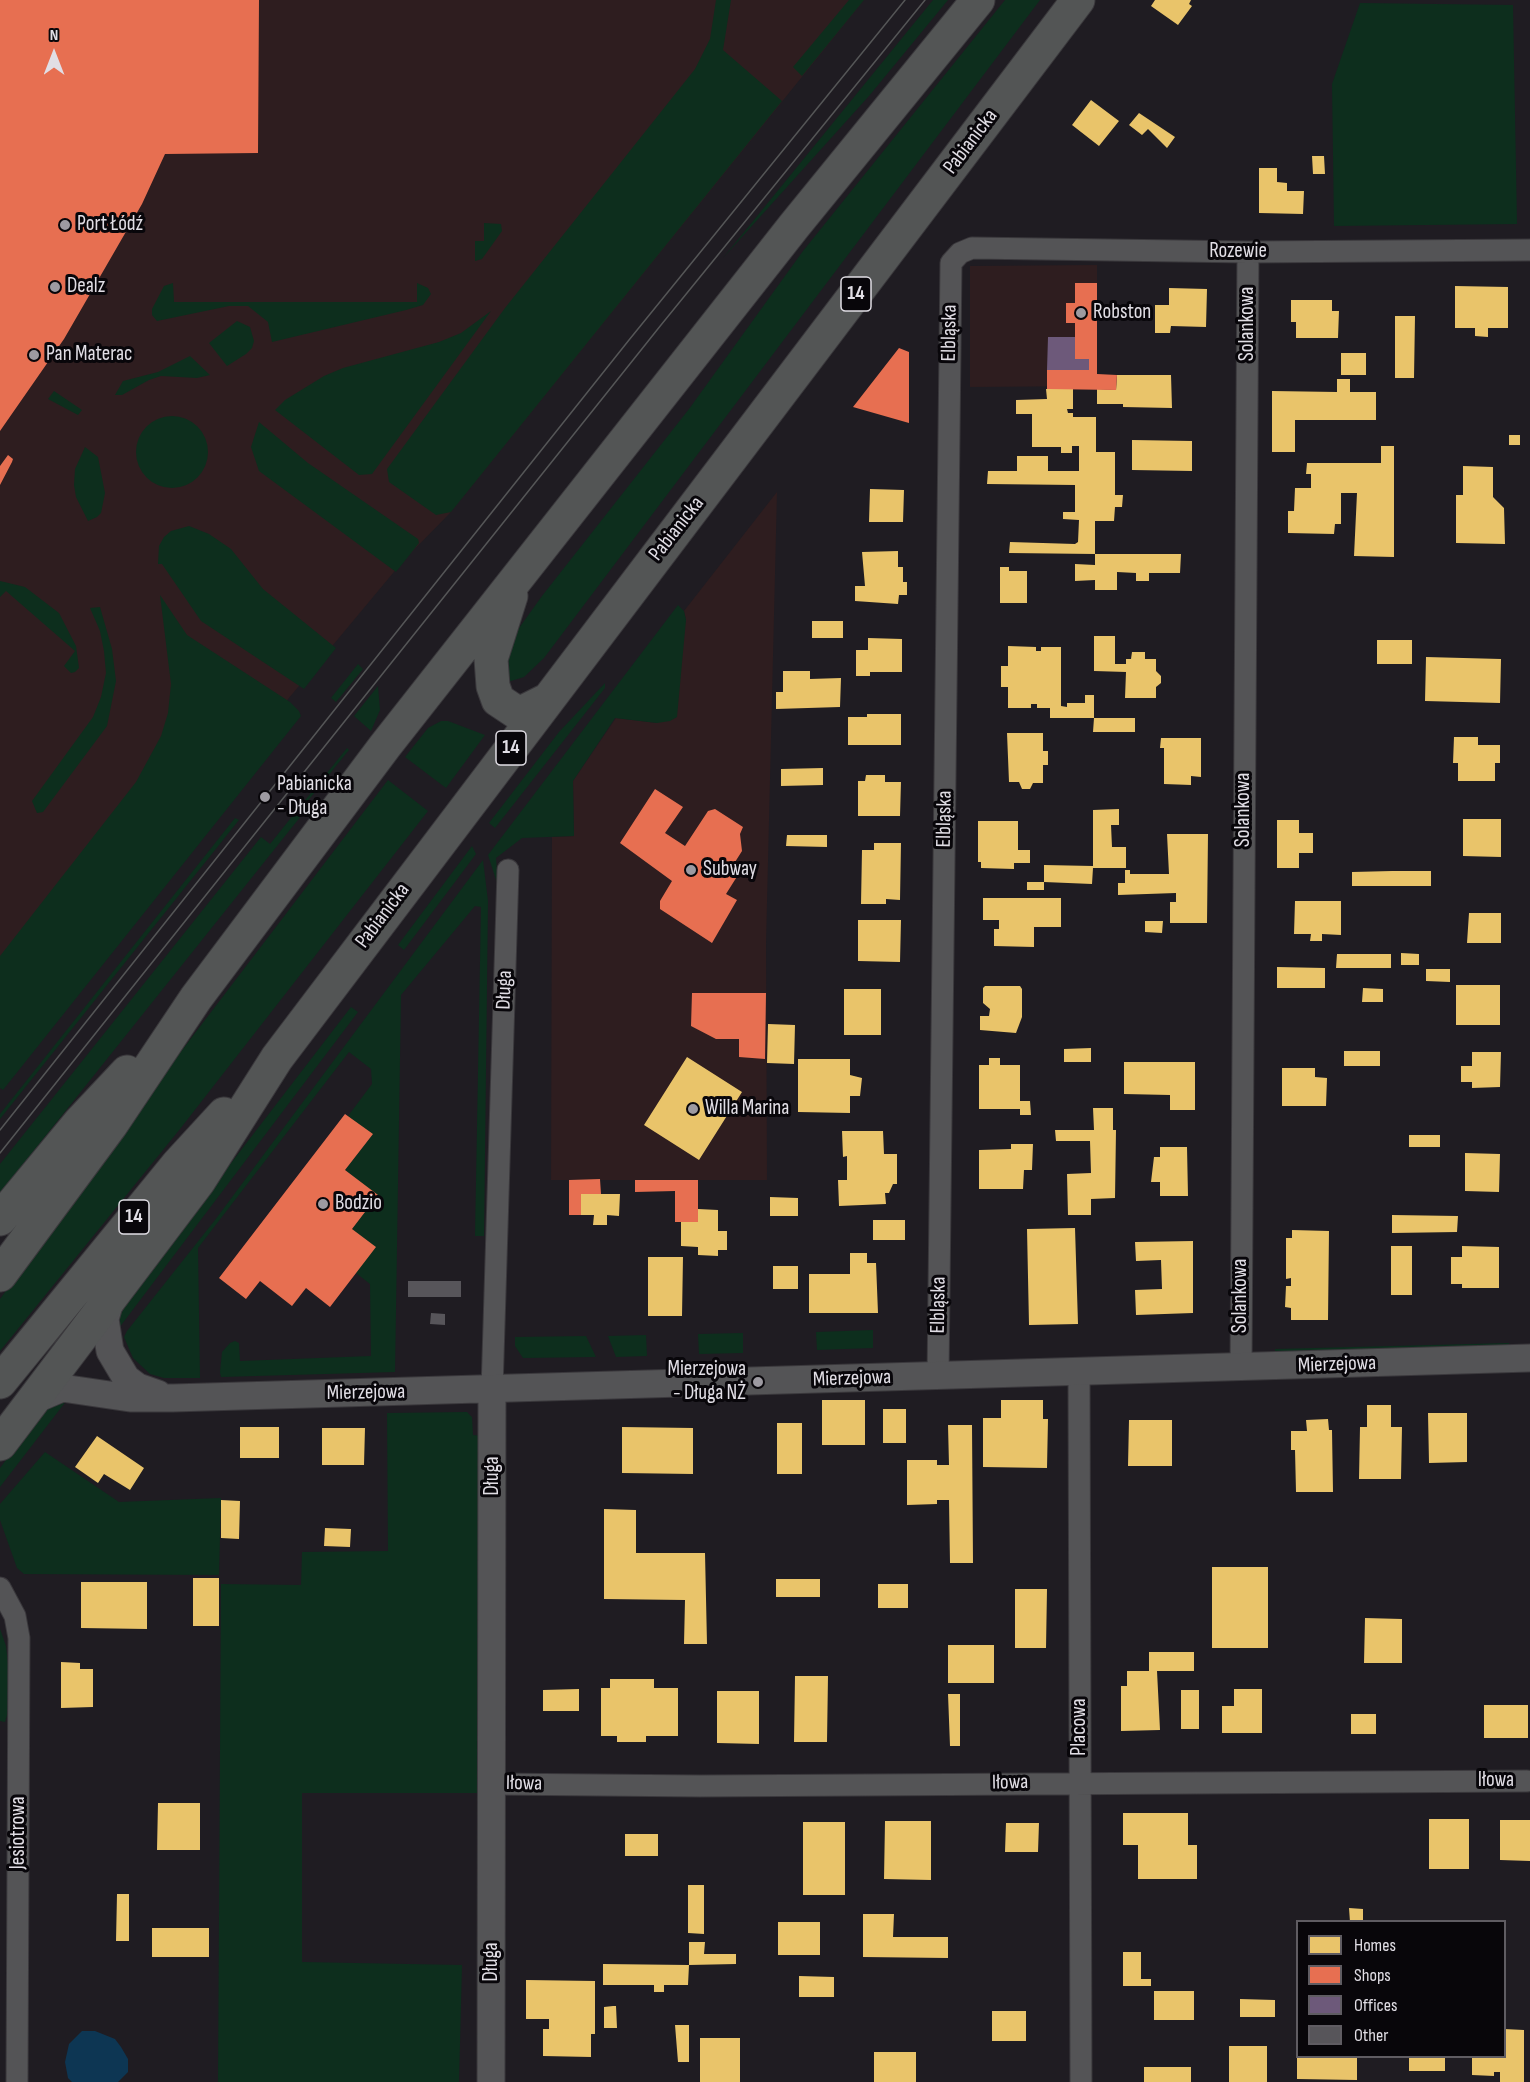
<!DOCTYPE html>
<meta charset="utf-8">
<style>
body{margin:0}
#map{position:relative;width:1530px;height:2082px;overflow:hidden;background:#1f1c22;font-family:"Sofia Sans Condensed",sans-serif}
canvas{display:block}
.legend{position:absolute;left:1296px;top:1920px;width:210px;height:138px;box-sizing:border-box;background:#08060a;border:2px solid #5f5c62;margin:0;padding:8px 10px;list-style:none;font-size:18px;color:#e1dee5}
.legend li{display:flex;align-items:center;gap:12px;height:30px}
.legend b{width:30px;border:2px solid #5f5c62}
.north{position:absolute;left:24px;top:24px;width:60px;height:60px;-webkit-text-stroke:4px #08060a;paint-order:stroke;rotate:0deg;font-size:16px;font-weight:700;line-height:24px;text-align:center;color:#e1dee5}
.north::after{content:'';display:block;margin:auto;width:21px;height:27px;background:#e1dee5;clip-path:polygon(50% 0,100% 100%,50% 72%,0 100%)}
</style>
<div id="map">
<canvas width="1530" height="2082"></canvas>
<ul class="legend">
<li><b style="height:16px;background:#e9c46a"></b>Homes</li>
<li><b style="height:16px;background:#e76f51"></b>Shops</li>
<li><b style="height:16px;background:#6d597a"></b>Offices</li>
<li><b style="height:16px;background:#57555a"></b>Other</li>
</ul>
<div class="north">N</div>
</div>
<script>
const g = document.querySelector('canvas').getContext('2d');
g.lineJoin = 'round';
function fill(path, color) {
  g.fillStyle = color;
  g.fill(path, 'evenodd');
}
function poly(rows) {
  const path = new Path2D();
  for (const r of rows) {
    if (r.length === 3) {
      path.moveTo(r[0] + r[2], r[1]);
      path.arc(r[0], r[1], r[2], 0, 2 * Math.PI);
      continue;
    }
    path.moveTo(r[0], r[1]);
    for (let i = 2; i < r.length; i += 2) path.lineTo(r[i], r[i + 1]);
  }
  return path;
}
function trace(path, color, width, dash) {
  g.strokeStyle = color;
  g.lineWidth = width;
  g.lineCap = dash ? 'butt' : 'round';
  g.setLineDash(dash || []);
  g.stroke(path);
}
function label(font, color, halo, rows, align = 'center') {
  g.font = font + ' "Sofia Sans Condensed",sans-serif';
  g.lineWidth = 6;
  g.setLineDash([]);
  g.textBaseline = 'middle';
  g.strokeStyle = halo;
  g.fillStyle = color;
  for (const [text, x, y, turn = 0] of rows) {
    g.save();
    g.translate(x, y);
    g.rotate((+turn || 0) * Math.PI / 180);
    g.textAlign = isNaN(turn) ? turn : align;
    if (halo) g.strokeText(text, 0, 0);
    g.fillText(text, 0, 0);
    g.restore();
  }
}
fill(poly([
 [0,0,864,0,450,513,403,561,0,1045],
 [1097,265,1097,386,970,387,970,266],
 [777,492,766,943,767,1180,551,1180,552,837,574,836,573,781,616,718,657,723,686,620,684,611]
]), '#2e1d1f');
fill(poly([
 [716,0,731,0,723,50,782,101,451,512,436,515,389,482,387,469,505,308,695,69,710,39],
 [849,0,864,0,802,76,793,67],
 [933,0,948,0,869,96,723,258],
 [1005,0,1040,0,544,658,524,677,501,684,514,635,542,596,689,409,803,251],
 [1360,3,1513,5,1517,224,1334,226,1332,84],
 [484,223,501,224,502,231,482,259,475,261,475,241,484,241],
 [173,283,174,302,417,302,417,283,428,288,431,294,423,305,406,310,272,342,268,322,248,306,229,306,157,321,152,315,152,309,164,286],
 [491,311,372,474,359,475,275,410,285,400,324,376,343,368,439,342,461,333],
 [237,321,250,327,254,341,252,348,246,354,227,366,209,343],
 [190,356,210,375,197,378,161,376,149,380,122,395,115,395,123,381,158,372],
 [54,391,82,410,78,415,48,399],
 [172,452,36],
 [259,422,308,463,418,539,419,543,396,572,259,471,251,447],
 [85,447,98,457,105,493,101,513,97,517,88,521,76,497,74,485,75,469],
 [189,526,209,534,231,549,263,589,336,648,304,689,201,621,162,564,158,564,159,546,164,537,171,531],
 [0,581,25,587,59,613,76,646,79,668,75,672,71,673,64,666,75,651,6,591,0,597],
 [160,595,187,635,290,702,299,711,301,716,3,1090,0,1088,0,956,136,782,161,736,168,713,171,684],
 [678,605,684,611,686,620,677,717,670,721,657,723,615,718,573,781,574,836,522,838,496,858,498,886,488,855],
 [100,607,112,649,116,681,107,726,43,812,37,813,32,801,93,717,101,697,106,673,104,651,100,631,90,608],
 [358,664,363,669,336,702,331,698],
 [605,683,605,688,495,828,489,823,559,732],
 [378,686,380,710,371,731,354,716],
 [441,721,448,721,485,735,446,788,405,757,428,728],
 [347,748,349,750,302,808,305,811,0,1193,0,1164,261,837,270,844],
 [388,780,428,811,180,1129,0,1351,0,1299,144,1100],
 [235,818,239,820,0,1119,0,1114],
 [472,846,476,854,404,950,398,945],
 [483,860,488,901,484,1236,475,1236,481,907,475,906,401,995,395,1372,221,1377,220,1372,222,1352,230,1343,235,1341,239,1343,240,1361,371,1356,370,1284,356,1273,352,1229,377,1195,345,1170,372,1135,348,1116,372,1084,371,1069,349,1052,198,1248,200,1378,164,1378,150,1374,133,1358,124,1337,127,1331,215,1220],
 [351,1007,358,1012,119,1328,120,1313,125,1301],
 [873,1330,873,1348,817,1350,816,1332],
 [743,1333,743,1353,699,1354,698,1334],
 [646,1335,647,1356,616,1357,608,1336],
 [586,1336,596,1357,523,1358,515,1346,515,1337],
 [1509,1343,1509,1347,1275,1353,1275,1349],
 [67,1400,0,1487,0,1468,40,1414,45,1409],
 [467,1412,472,1417,473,1435,481,1436,482,1793,302,1793,302,1962,462,1965,459,2082,218,2082,221,1584,301,1585,302,1552,388,1551,387,1413],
 [45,1452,119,1502,221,1498,219,1575,24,1574,17,1568,0,1520,0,1504],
 [0,1629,6,1646,12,1699,5,1722,0,1721]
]), '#0d2e1d');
fill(poly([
 [82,2031,95,2031,115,2039,121,2047,128,2059,128,2072,118,2082,72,2082,68,2078,65,2062,69,2044]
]), '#0d3653');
fill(poly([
 [1155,0,1191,0,1189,4,1192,6,1178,25,1151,6],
 [1091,100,1119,121,1099,146,1072,125],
 [1139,113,1175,137,1167,148,1148,129,1142,135,1129,125],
 [1312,156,1324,156,1325,174,1313,174],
 [1259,168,1277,168,1277,182,1287,183,1287,191,1304,191,1303,214,1259,213],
 [1455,286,1508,287,1508,328,1488,328,1488,337,1475,336,1475,328,1455,328],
 [1169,288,1207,289,1206,327,1171,326,1170,333,1155,333,1155,305,1169,305],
 [1291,300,1332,300,1332,311,1339,311,1338,338,1296,338,1296,322,1291,322],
 [1395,316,1415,316,1414,378,1395,378],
 [1341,353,1366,353,1366,375,1341,375],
 [1117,375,1171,375,1172,408,1123,407,1123,404,1097,404,1097,389,1116,390],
 [1337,379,1350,379,1350,392,1376,392,1376,420,1295,420,1295,452,1272,452,1272,391,1337,392],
 [1046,389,1073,389,1073,409,1067,409,1068,413,1073,413,1073,417,1096,417,1096,452,1115,452,1115,495,1123,495,1122,507,1115,507,1114,521,1095,521,1095,554,1009,553,1010,542,1075,544,1078,542,1079,520,1063,519,1063,512,1075,512,1075,485,987,484,988,471,1017,471,1017,456,1048,456,1048,471,1079,471,1079,446,1072,446,1072,453,1061,453,1061,447,1032,447,1032,414,1016,414,1016,400,1047,399],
 [1509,435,1520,435,1520,445,1509,445],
 [1132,440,1192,441,1192,471,1132,470],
 [1381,446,1394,446,1394,557,1354,556,1357,493,1341,493,1341,524,1335,524,1334,534,1288,533,1288,511,1294,511,1295,488,1311,488,1311,474,1306,474,1307,463,1381,463],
 [1463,466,1493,467,1493,497,1504,508,1505,544,1456,543,1456,495,1463,495],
 [870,489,904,490,903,522,869,522],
 [898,551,898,567,903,567,903,582,907,582,907,595,899,595,898,604,855,601,855,586,865,586,862,552],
 [1095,554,1181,554,1180,573,1149,573,1149,581,1136,581,1136,573,1117,572,1117,590,1095,590,1095,580,1075,581,1075,564,1095,565],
 [1000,567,1009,567,1009,571,1027,571,1027,603,1000,603],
 [812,621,843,621,843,638,812,638],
 [1094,636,1115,636,1115,664,1126,664,1126,659,1131,659,1132,652,1145,652,1145,659,1156,659,1156,671,1161,676,1161,683,1156,687,1156,698,1125,698,1126,672,1094,671],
 [868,638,902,639,902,672,870,672,870,676,856,676,856,650,868,650],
 [1377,640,1412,640,1412,664,1377,664],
 [1008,646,1036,647,1036,651,1041,651,1041,647,1061,647,1061,706,1067,707,1067,703,1085,703,1085,695,1094,695,1094,718,1050,718,1050,708,1037,708,1037,704,1031,704,1031,708,1008,708,1008,687,1001,687,1001,666,1008,666],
 [1426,657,1501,659,1500,703,1425,701],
 [783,671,810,671,810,679,841,678,840,707,776,709,776,692,783,692],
 [867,714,901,714,901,745,848,745,848,717,867,717],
 [1094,718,1135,718,1135,732,1093,732],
 [1007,733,1043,733,1043,751,1048,751,1048,765,1043,765,1043,783,1033,783,1030,789,1022,789,1019,782,1009,782],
 [1454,737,1478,737,1478,745,1500,745,1500,763,1495,763,1495,781,1458,781,1458,763,1453,763],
 [1161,738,1201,738,1201,777,1191,776,1191,785,1164,784,1164,748,1160,748],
 [823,768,823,785,781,786,781,769],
 [866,775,885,775,885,782,901,782,900,816,858,816,858,781,865,781],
 [1119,809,1119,825,1111,825,1112,847,1126,847,1126,868,1093,868,1092,884,1044,882,1044,865,1093,866,1093,810],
 [1463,819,1501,819,1501,857,1463,856],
 [1277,820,1299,820,1299,833,1313,833,1313,853,1299,853,1299,868,1277,868],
 [978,821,1018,821,1018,850,1030,850,1030,863,1014,863,1014,869,981,868,981,862,978,862],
 [1167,834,1208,834,1207,923,1170,923,1170,902,1176,902,1176,893,1118,895,1118,883,1125,883,1125,870,1130,870,1130,874,1169,874],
 [787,835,827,835,827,847,786,846],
 [874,843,901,843,900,900,886,899,886,904,861,904,862,850,874,850],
 [1392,871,1431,871,1431,886,1352,886,1352,872],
 [1027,882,1044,882,1044,890,1027,890],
 [983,898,1061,898,1061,927,1034,927,1034,947,994,946,994,929,999,929,999,920,983,920],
 [1295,901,1341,901,1341,935,1322,934,1322,941,1310,941,1311,934,1294,934],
 [1469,913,1501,913,1501,943,1467,943],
 [858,920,901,920,900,962,858,961],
 [1145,921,1163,921,1162,933,1145,932],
 [1401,953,1419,954,1419,965,1401,965],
 [1337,954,1391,954,1391,968,1336,968],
 [1277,967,1325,968,1325,988,1277,988],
 [1426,969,1450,969,1450,982,1426,981],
 [1456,985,1500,985,1500,1025,1456,1025],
 [985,986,1020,986,1022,989,1022,1017,1016,1033,980,1030,980,1016,989,1016,990,1009,983,1003,983,988],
 [1363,988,1383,989,1383,1002,1362,1002],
 [844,989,881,989,881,1035,844,1035],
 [768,1024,795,1025,794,1064,767,1063],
 [1091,1048,1091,1062,1064,1062,1064,1049],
 [1344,1051,1380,1051,1380,1066,1344,1066],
 [1472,1052,1501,1052,1500,1087,1472,1088,1472,1082,1461,1082,1461,1066,1472,1066],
 [687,1057,742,1092,699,1160,644,1125],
 [989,1058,1000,1058,1000,1065,1020,1065,1020,1101,1030,1101,1031,1115,1020,1115,1020,1109,979,1109,979,1065,989,1065],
 [798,1059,850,1059,850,1075,862,1078,860,1096,850,1096,850,1113,798,1112],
 [1124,1062,1195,1062,1195,1110,1170,1110,1170,1095,1124,1094],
 [1282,1068,1315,1068,1315,1077,1327,1078,1326,1106,1282,1106],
 [1093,1108,1113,1108,1113,1130,1116,1130,1115,1198,1091,1199,1091,1215,1068,1215,1067,1174,1091,1173,1090,1141,1056,1141,1055,1130,1094,1130],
 [842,1131,883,1131,884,1154,897,1154,897,1184,893,1184,889,1193,885,1193,886,1204,839,1206,838,1180,847,1180,847,1156,843,1157],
 [1409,1135,1440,1135,1440,1147,1409,1147],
 [1011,1144,1033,1144,1032,1170,1024,1170,1023,1189,979,1189,979,1150,1011,1149],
 [1160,1147,1187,1147,1188,1196,1160,1196,1160,1182,1151,1182,1154,1157,1160,1157],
 [1465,1153,1500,1154,1499,1192,1465,1191],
 [581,1194,620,1194,619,1216,607,1215,607,1225,593,1225,594,1215,581,1215],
 [770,1197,798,1198,798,1216,770,1216],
 [698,1209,718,1210,718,1231,727,1231,727,1250,718,1250,718,1256,698,1255,698,1247,681,1246,681,1222,698,1222],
 [1392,1215,1458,1216,1457,1232,1392,1233],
 [873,1220,905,1220,905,1240,873,1240],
 [1075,1228,1078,1324,1029,1325,1027,1229],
 [1292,1230,1329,1231,1328,1320,1291,1320,1291,1308,1285,1307,1286,1286,1291,1286,1291,1278,1286,1279,1286,1238,1292,1238],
 [1193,1241,1193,1313,1136,1315,1135,1290,1162,1289,1161,1260,1136,1261,1135,1242],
 [1391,1246,1412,1246,1412,1295,1391,1295],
 [1462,1246,1499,1247,1499,1288,1462,1288,1462,1284,1451,1284,1451,1257,1462,1257],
 [850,1253,867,1253,867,1263,876,1263,878,1313,809,1313,809,1274,850,1274],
 [648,1257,683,1257,682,1316,648,1316],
 [773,1266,798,1266,798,1289,773,1289],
 [822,1400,865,1400,865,1445,822,1445],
 [1001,1400,1043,1400,1043,1419,1048,1419,1047,1468,983,1467,983,1418,1001,1418],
 [1367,1405,1391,1405,1391,1427,1402,1427,1401,1479,1359,1479,1360,1427,1367,1427],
 [883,1409,906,1409,906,1443,883,1443],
 [1428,1413,1467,1413,1467,1462,1429,1463],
 [1328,1419,1329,1430,1332,1430,1333,1492,1296,1492,1295,1450,1291,1450,1291,1431,1307,1431,1306,1420],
 [1129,1420,1172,1420,1172,1466,1128,1466],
 [777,1423,802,1423,802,1474,777,1474],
 [948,1425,972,1425,973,1563,950,1563,949,1500,937,1500,937,1504,907,1505,907,1460,937,1460,937,1465,949,1465],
 [240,1427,279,1427,279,1458,240,1458],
 [622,1427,693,1428,693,1474,622,1473],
 [322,1428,365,1428,364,1465,322,1465],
 [97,1436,144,1468,130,1490,104,1474,98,1483,75,1467],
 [221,1500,240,1501,239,1539,221,1538],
 [604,1509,636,1510,636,1553,705,1553,707,1644,684,1644,685,1600,604,1599],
 [325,1528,351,1529,350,1547,324,1546],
 [1212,1567,1268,1567,1268,1648,1212,1648],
 [193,1578,219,1578,219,1626,193,1626],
 [776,1579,820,1579,820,1597,776,1597],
 [81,1582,147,1582,147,1629,81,1628],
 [878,1584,908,1584,908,1608,878,1608],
 [1015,1589,1047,1589,1046,1648,1015,1648],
 [1365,1618,1402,1619,1402,1663,1364,1663],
 [948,1645,994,1645,994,1683,948,1683],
 [1149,1652,1194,1652,1194,1671,1157,1671,1160,1730,1121,1731,1121,1686,1127,1686,1127,1671,1149,1671],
 [61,1662,80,1663,80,1669,93,1669,93,1707,61,1708],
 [795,1676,828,1676,827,1742,794,1742],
 [610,1679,654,1679,654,1688,678,1688,678,1736,646,1736,646,1742,617,1742,617,1736,601,1736,601,1688,610,1688],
 [579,1689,579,1711,543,1711,543,1690],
 [1234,1689,1262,1689,1262,1733,1222,1733,1222,1706,1234,1706],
 [1181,1690,1199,1690,1199,1729,1181,1729],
 [717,1691,759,1691,759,1744,717,1743],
 [948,1694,960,1694,960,1746,950,1746],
 [1484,1705,1528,1705,1528,1738,1484,1738],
 [1351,1714,1376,1714,1376,1734,1351,1734],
 [158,1803,200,1803,200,1850,157,1850],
 [1123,1813,1188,1813,1188,1845,1197,1845,1197,1879,1138,1879,1138,1845,1123,1845],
 [1429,1819,1469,1819,1469,1869,1429,1869],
 [1500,1820,1530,1820,1530,1861,1500,1860],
 [885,1821,931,1821,931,1880,884,1879],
 [803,1822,845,1822,845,1895,803,1895],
 [1006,1823,1039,1823,1038,1852,1005,1852],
 [625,1834,658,1834,658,1856,625,1856],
 [688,1885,704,1885,704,1934,688,1933],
 [117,1894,129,1894,129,1941,116,1941],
 [1349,1908,1363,1909,1363,1922,1350,1922],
 [863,1914,894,1914,893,1937,948,1937,948,1958,863,1957],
 [778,1922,820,1922,820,1955,778,1955],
 [152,1928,209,1928,209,1957,152,1957],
 [689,1942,705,1942,704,1954,736,1954,736,1964,689,1965],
 [1123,1952,1141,1952,1141,1979,1151,1979,1151,1986,1123,1986],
 [603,1964,689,1965,688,1985,664,1985,664,1992,654,1992,654,1985,603,1985],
 [799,1976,834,1977,834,1997,799,1997],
 [526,1980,595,1981,595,2034,591,2034,591,2057,543,2056,543,2029,549,2029,549,2019,526,2019],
 [1154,1991,1194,1991,1194,2020,1154,2020],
 [1240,1999,1275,2000,1275,2017,1240,2017],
 [613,2006,616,2006,617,2028,604,2028,604,2007],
 [992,2011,1026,2011,1026,2041,992,2041],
 [675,2025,689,2025,689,2062,678,2062],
 [1504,2029,1524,2030,1524,2082,1500,2082,1500,2072,1494,2072,1494,2076,1472,2075,1472,2056,1504,2056],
 [700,2038,740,2038,740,2082,700,2082],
 [1229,2046,1267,2046,1267,2082,1229,2082],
 [874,2052,916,2052,916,2082,874,2082],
 [1297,2056,1357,2056,1357,2080,1297,2079],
 [1409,2056,1445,2056,1445,2071,1409,2071],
 [1144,2067,1191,2067,1191,2082,1144,2082]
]), '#e9c46a');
fill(poly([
 [0,0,259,0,258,153,165,154,142,204,64,339,0,431],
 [1075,283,1097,283,1097,374,1117,375,1116,390,1047,389,1047,370,1089,370,1089,359,1075,359,1075,323,1066,323,1066,303,1075,303],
 [899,348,909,352,909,423,853,407],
 [8,455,13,459,12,462,0,485,0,466],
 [655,789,683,807,665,833,685,846,708,811,715,809,743,827,740,834,742,851,730,870,738,875,726,894,737,900,712,943,660,909,660,901,672,881,620,843],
 [692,993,766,993,765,1059,739,1057,739,1039,716,1039,691,1026],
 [345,1114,373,1134,345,1170,378,1195,352,1229,376,1247,330,1307,306,1288,292,1306,260,1281,246,1299,219,1278],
 [600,1179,601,1194,581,1194,581,1215,569,1215,569,1180],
 [635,1180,698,1180,698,1222,675,1222,675,1191,635,1192]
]), '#e76f51');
fill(poly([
 [1048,337,1075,337,1075,359,1089,359,1089,370,1047,370]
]), '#6d597a');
fill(poly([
 [408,1281,461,1281,461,1297,408,1297],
 [431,1313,445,1314,445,1325,430,1324]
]), '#57555a');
const minor = poly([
 [1241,1368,1248,252],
 [1079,1373,1081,2082],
 [938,1376,951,263,960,253,972,248,1248,252,1530,250],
 [492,1390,508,870],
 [0,1588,15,1616,19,1638,17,2082],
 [493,1784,700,1786,1527,1781]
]);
const tertiary = poly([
 [111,1298,105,1319,110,1351,126,1378,138,1387,158,1394],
 [34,1400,62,1388,130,1398,173,1398,1530,1358],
 [491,2082,492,1390]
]);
const primary = poly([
 [511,596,491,659,493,686,498,700,519,714,547,700],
 [0,1219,80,1122,127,1072],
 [0,1275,111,1125,196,998,385,746,794,226,978,0],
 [0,1382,178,1164,224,1114],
 [0,1444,199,1181,277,1058,1078,0]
]);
trace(minor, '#3a383c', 23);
trace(tertiary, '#3a383c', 29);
trace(primary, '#3a383c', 35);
trace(minor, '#545456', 21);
trace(tertiary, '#545456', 27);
trace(primary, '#535555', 33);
trace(poly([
 [0,1130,629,340,905,0],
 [0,1153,661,325,925,0]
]), '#555657', 1.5);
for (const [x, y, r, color] of [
 [65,225,6,"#9d9aa1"],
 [55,287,6,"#9d9aa1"],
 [1081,313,6,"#9d9aa1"],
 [34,355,6,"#9d9aa1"],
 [265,797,6,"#9d9aa1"],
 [691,870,6,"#9d9aa1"],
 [693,1109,6,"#9d9aa1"],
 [323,1204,6,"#9d9aa1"],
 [758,1382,6,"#9d9aa1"]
]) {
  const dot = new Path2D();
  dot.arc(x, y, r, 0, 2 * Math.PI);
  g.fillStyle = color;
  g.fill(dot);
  trace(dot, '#08060a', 2);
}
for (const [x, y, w] of [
 [856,294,30],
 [511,748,30],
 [134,1217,30]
]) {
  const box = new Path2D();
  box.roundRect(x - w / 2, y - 17, w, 34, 4.5);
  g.fillStyle = '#08060a';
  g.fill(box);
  trace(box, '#e1dee5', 1.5);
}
label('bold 20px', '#e1dee5', null, [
 ["14",856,294],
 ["14",511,748],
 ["14",134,1217]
]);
label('21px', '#e1dee5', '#08060a', [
 ["Pabianicka",971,142,-53],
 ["Rozewie",1238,252],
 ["Solankowa",1248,324,-90],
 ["Elbląska",950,333,-89],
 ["Pabianicka",677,529,-52],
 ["Solankowa",1244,810,-90],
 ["Elbląska",945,819,-89],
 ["Pabianicka",383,916,-53],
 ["Długa",505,990,-88],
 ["Solankowa",1241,1296,-90],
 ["Elbląska",939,1305,-89],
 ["Mierzejowa",1337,1365,-2],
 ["Mierzejowa",852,1379,-2],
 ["Mierzejowa",366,1393,-1],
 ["Długa",493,1476,-90],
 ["Placowa",1080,1727,-90],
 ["Iłowa",1496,1781],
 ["Iłowa",1010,1783,-1],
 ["Iłowa",524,1784,1],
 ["Jesiotrowa",19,1833,-90],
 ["Długa",492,1962,-90]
]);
label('21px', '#e1dee5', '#08060a', [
 ["Port Łódź",77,225],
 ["Dealz",67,287],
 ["Robston",1093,313],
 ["Pan Materac",46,355],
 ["Pabianicka",277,785],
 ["- Długa",277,809],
 ["Subway",703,870],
 ["Willa Marina",705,1109],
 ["Bodzio",335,1204],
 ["Mierzejowa",746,1370,"right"],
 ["- Długa NŻ",746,1394,"right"]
], 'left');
</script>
